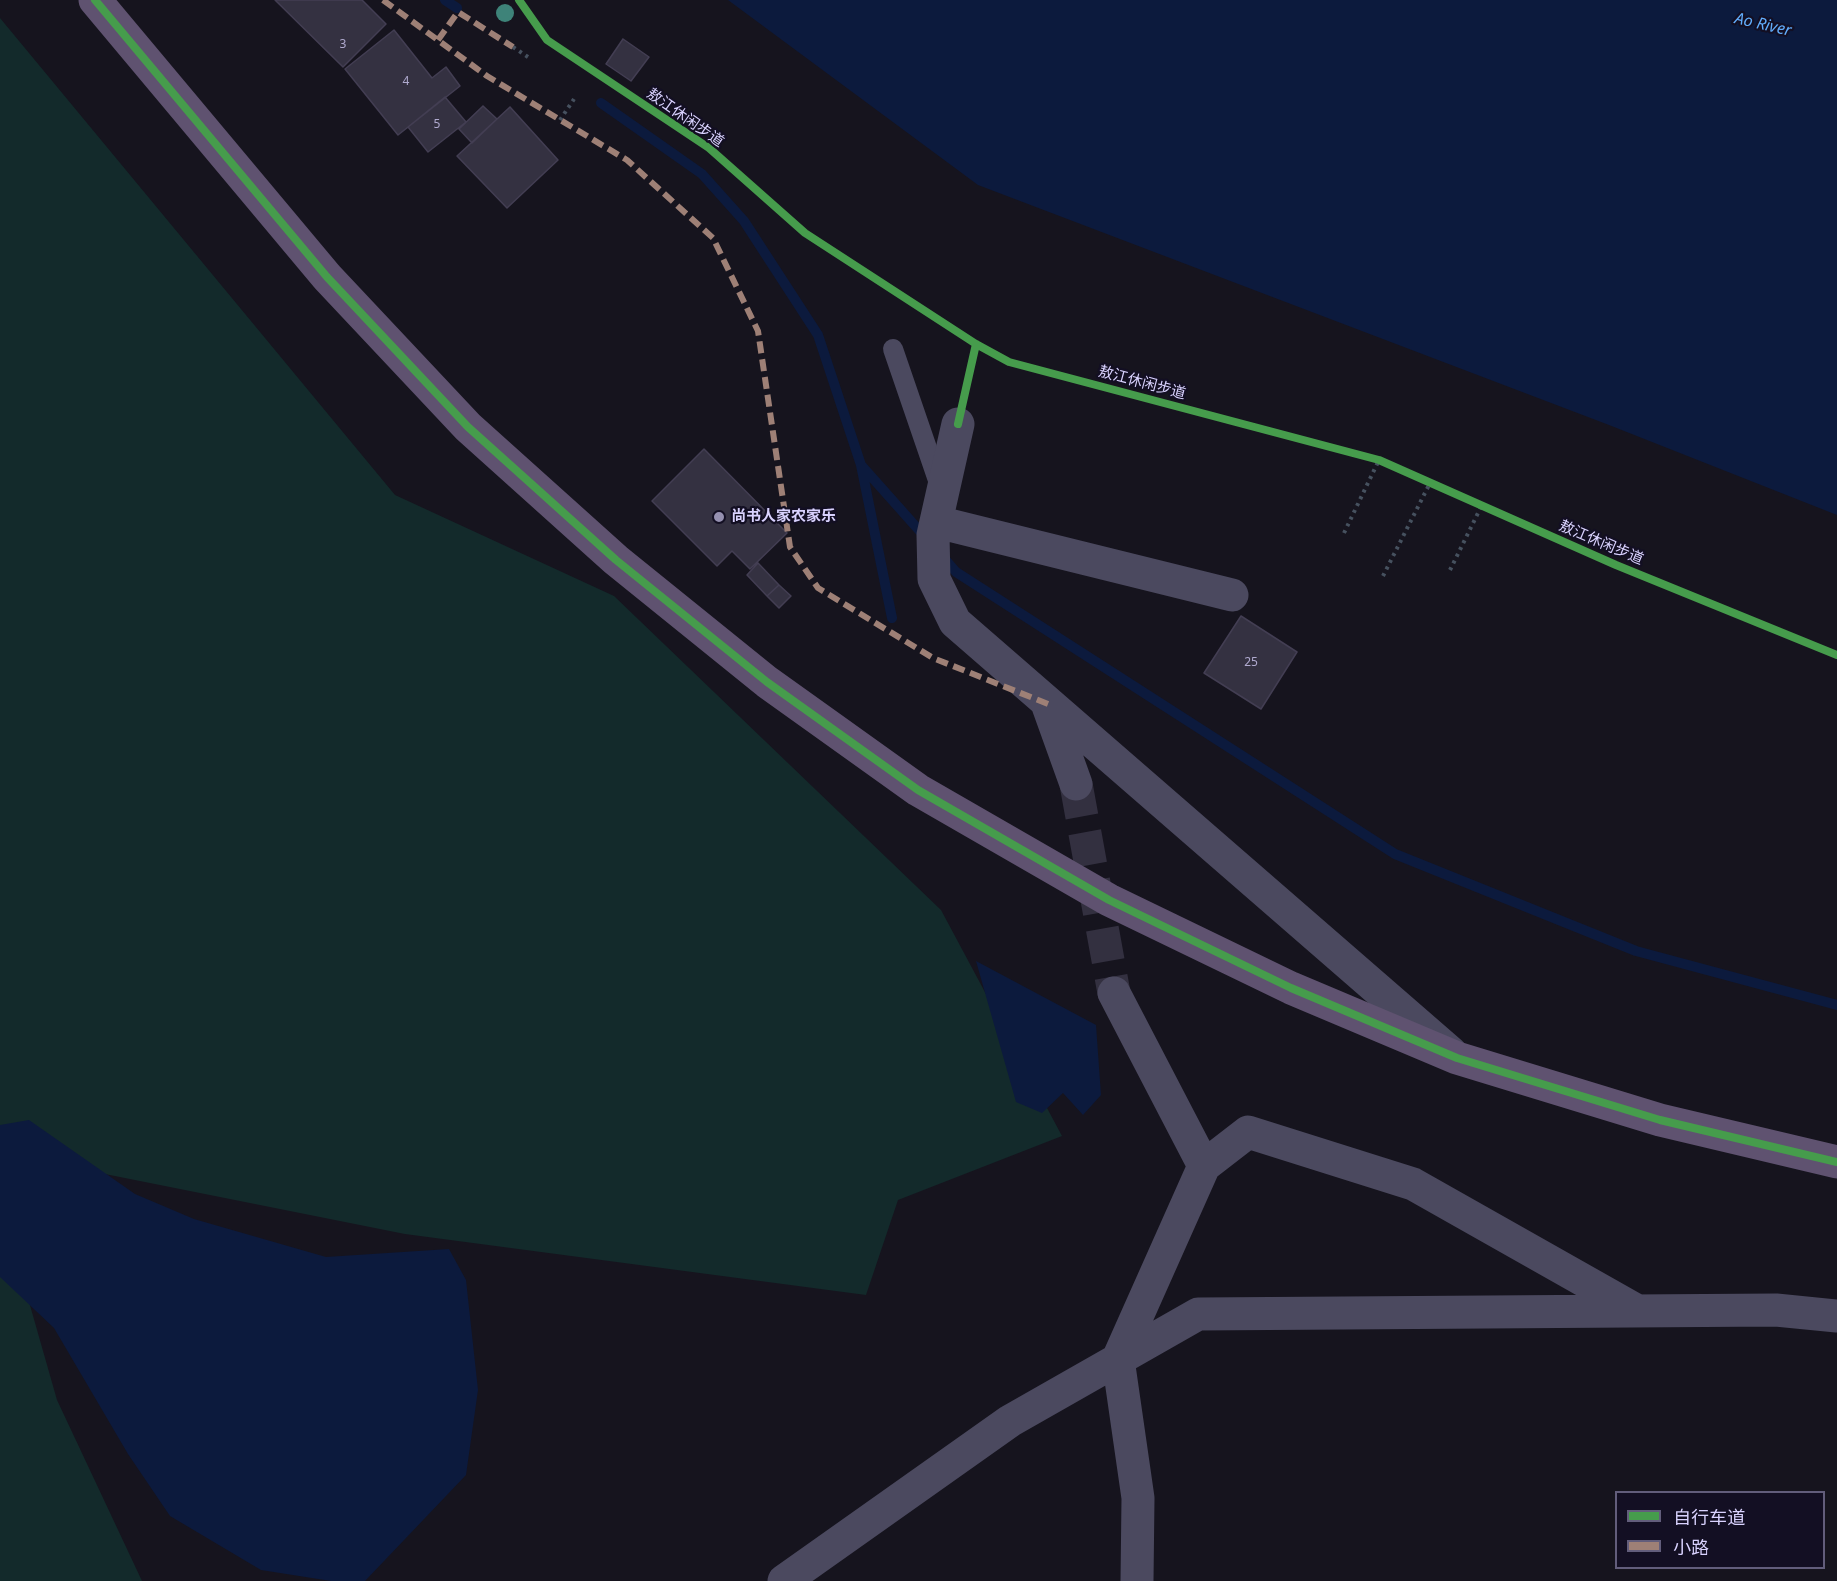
<!DOCTYPE html>
<meta charset="utf-8">
<style>
body{margin:0}
#map{position:relative;width:1837px;height:1581px;overflow:hidden;background:#16141e;font-family:"Noto Sans","Noto Sans SC",sans-serif}
canvas{display:block}
.legend{position:absolute;left:1615px;top:1491px;width:210px;height:78px;box-sizing:border-box;background:#130f23;border:2px solid #625d7b;margin:0;padding:8px 10px;list-style:none;font-size:18px;color:#d9d2fe}
.legend li{display:flex;align-items:center;gap:12px;height:30px}
.legend b{width:30px;border:2px solid #625d7b}
</style>
<div id="map">
<canvas width="1837" height="1581"></canvas>
<ul class="legend">
<li><b style="height:8px;background:#469c4c"></b>自行车道</li>
<li><b style="height:8px;background:#9e8076"></b>小路</li>
</ul>
</div>
<script>
const g = document.querySelector('canvas').getContext('2d');
g.lineJoin = 'round';
function fill(path, color) {
  g.fillStyle = color;
  g.fill(path, 'evenodd');
}
function poly(rows) {
  const path = new Path2D();
  for (const r of rows) {
    path.moveTo(r[0], r[1]);
    for (let i = 2; i < r.length; i += 2) path.lineTo(r[i], r[i + 1]);
  }
  return path;
}
function trace(path, color, width, dash) {
  g.strokeStyle = color;
  g.lineWidth = width;
  g.lineCap = dash ? 'butt' : 'round';
  g.setLineDash(dash || []);
  g.stroke(path);
}
function label(font, color, halo, rows, align = 'center') {
  g.font = font + ' "Noto Sans","Noto Sans SC",sans-serif';
  g.lineWidth = 4.5;
  g.setLineDash([]);
  g.textBaseline = 'middle';
  g.strokeStyle = halo;
  g.fillStyle = color;
  for (const [text, x, y, turn = 0] of rows) {
    g.save();
    g.translate(x, y);
    g.rotate((+turn || 0) * Math.PI / 180);
    g.textAlign = isNaN(turn) ? turn : align;
    if (halo) g.strokeText(text, 0, 0);
    g.fillText(text, 0, 0);
    g.restore();
  }
}
fill(poly([
 [0,18,395,495,614,596,941,910,1062,1136,898,1200,866,1295,405,1234,0,1153],
 [0,1200,57,1400,142,1581,0,1581]
]), '#132a2b');
fill(poly([
 [728,0,1837,0,1837,515,1609,425,978,185],
 [976,961,1096,1025,1101,1095,1083,1115,1063,1093,1042,1113,1016,1102],
 [29,1120,135,1194,194,1219,326,1257,449,1249,466,1280,478,1390,466,1475,365,1581,331,1581,261,1570,170,1516,128,1454,54,1328,0,1277,0,1125]
]), '#0c1a3d');
trace(poly([
 [445,0,457,8],
 [601,103,702,174,744,221,818,335,861,465,926,538],
 [861,465,892,618],
 [942,556,956,572,1395,854,1636,951,1837,1005]
]), '#0c1a3d', 10);
const building = poly([
 [275,0,362,0,386,24,343,67,275,0],
 [394,30,432,78,446,67,460,86,398,135,345,69,394,30],
 [623,39,649,57,631,81,606,64,623,39],
 [445,97,466,122,428,152,408,127,445,97],
 [483,106,497,119,472,143,459,129,483,106],
 [510,107,558,160,507,208,457,156,510,107],
 [704,449,787,533,750,569,732,551,717,566,652,501,704,449],
 [758,563,779,585,767,596,747,575,758,563],
 [779,585,791,596,779,608,767,596,779,585],
 [1241,616,1297,652,1261,709,1204,673,1241,616]
]);
fill(building, '#343141');
trace(building, '#433e53', 1.5);
trace(poly([
 [1076,784,1114,993]
]), '#333040', 33, [33, 16]);
trace(poly([
 [513,47,531,59],
 [560,120,574,99],
 [1344,533,1379,460],
 [1450,570,1482,505],
 [1383,576,1430,483]
]), '#46515f', 4, [3, 4.5]);
trace(poly([
 [893,349,941,489]
]), '#4b495f', 20);
trace(poly([
 [958,424,933,535,934,579,955,622,1451,1053],
 [937,522,1232,595],
 [1048,706,1076,784],
 [1114,993,1204,1166],
 [784,1581,1010,1421,1198,1314,1776,1310,1837,1316],
 [1137,1581,1138,1498,1118,1359,1204,1166,1248,1132,1413,1184,1636,1310]
]), '#4b495f', 33);
trace(poly([
 [95,0,327,277,468,427,616,560,767,682,918,790,1109,900,1291,988,1457,1058,1660,1120,1837,1162]
]), '#5f5270', 33);
trace(poly([
 [383,0,487,76,627,160,713,238,758,331,790,547,818,588,933,658,1048,704],
 [438,40,458,12,513,47]
]), '#9e8076', 6, [12, 6]);
trace(poly([
 [95,0,327,277,468,427,616,560,767,682,918,790,1109,900,1291,988,1457,1058,1660,1120,1837,1162],
 [519,0,547,40,709,148,805,233,976,344,1009,362,1379,460,1616,565,1837,655],
 [958,424,976,344]
]), '#469c4c', 8);
g.fillStyle = '#3e8379';
for (const [x, y] of [
 [505,13]
]) {
  g.beginPath();
  g.arc(x, y, 9, 0, 2 * Math.PI);
  g.fill();
}
for (const [x, y, r, color] of [
 [719,517,6,"#9590b0"]
]) {
  const dot = new Path2D();
  dot.arc(x, y, r, 0, 2 * Math.PI);
  g.fillStyle = color;
  g.fill(dot);
  trace(dot, '#130f23', 2);
}
label('12px', '#b0aacf', null, [
 ["3",343,45],
 ["4",406,82],
 ["5",437,125],
 ["25",1251,663]
]);
label('15px', '#d9d2fe', '#130f23', [
 ["敖江休闲步道",685,118,35],
 ["敖江休闲步道",1142,383,15],
 ["敖江休闲步道",1601,543,23]
]);
label('bold 15px', '#d9d2fe', '#130f23', [
 ["尚书人家农家乐",731,517]
], 'left');
label('italic 16px', '#62adfc', '#130f23', [
 ["Ao River",1763,25,13]
]);
</script>
